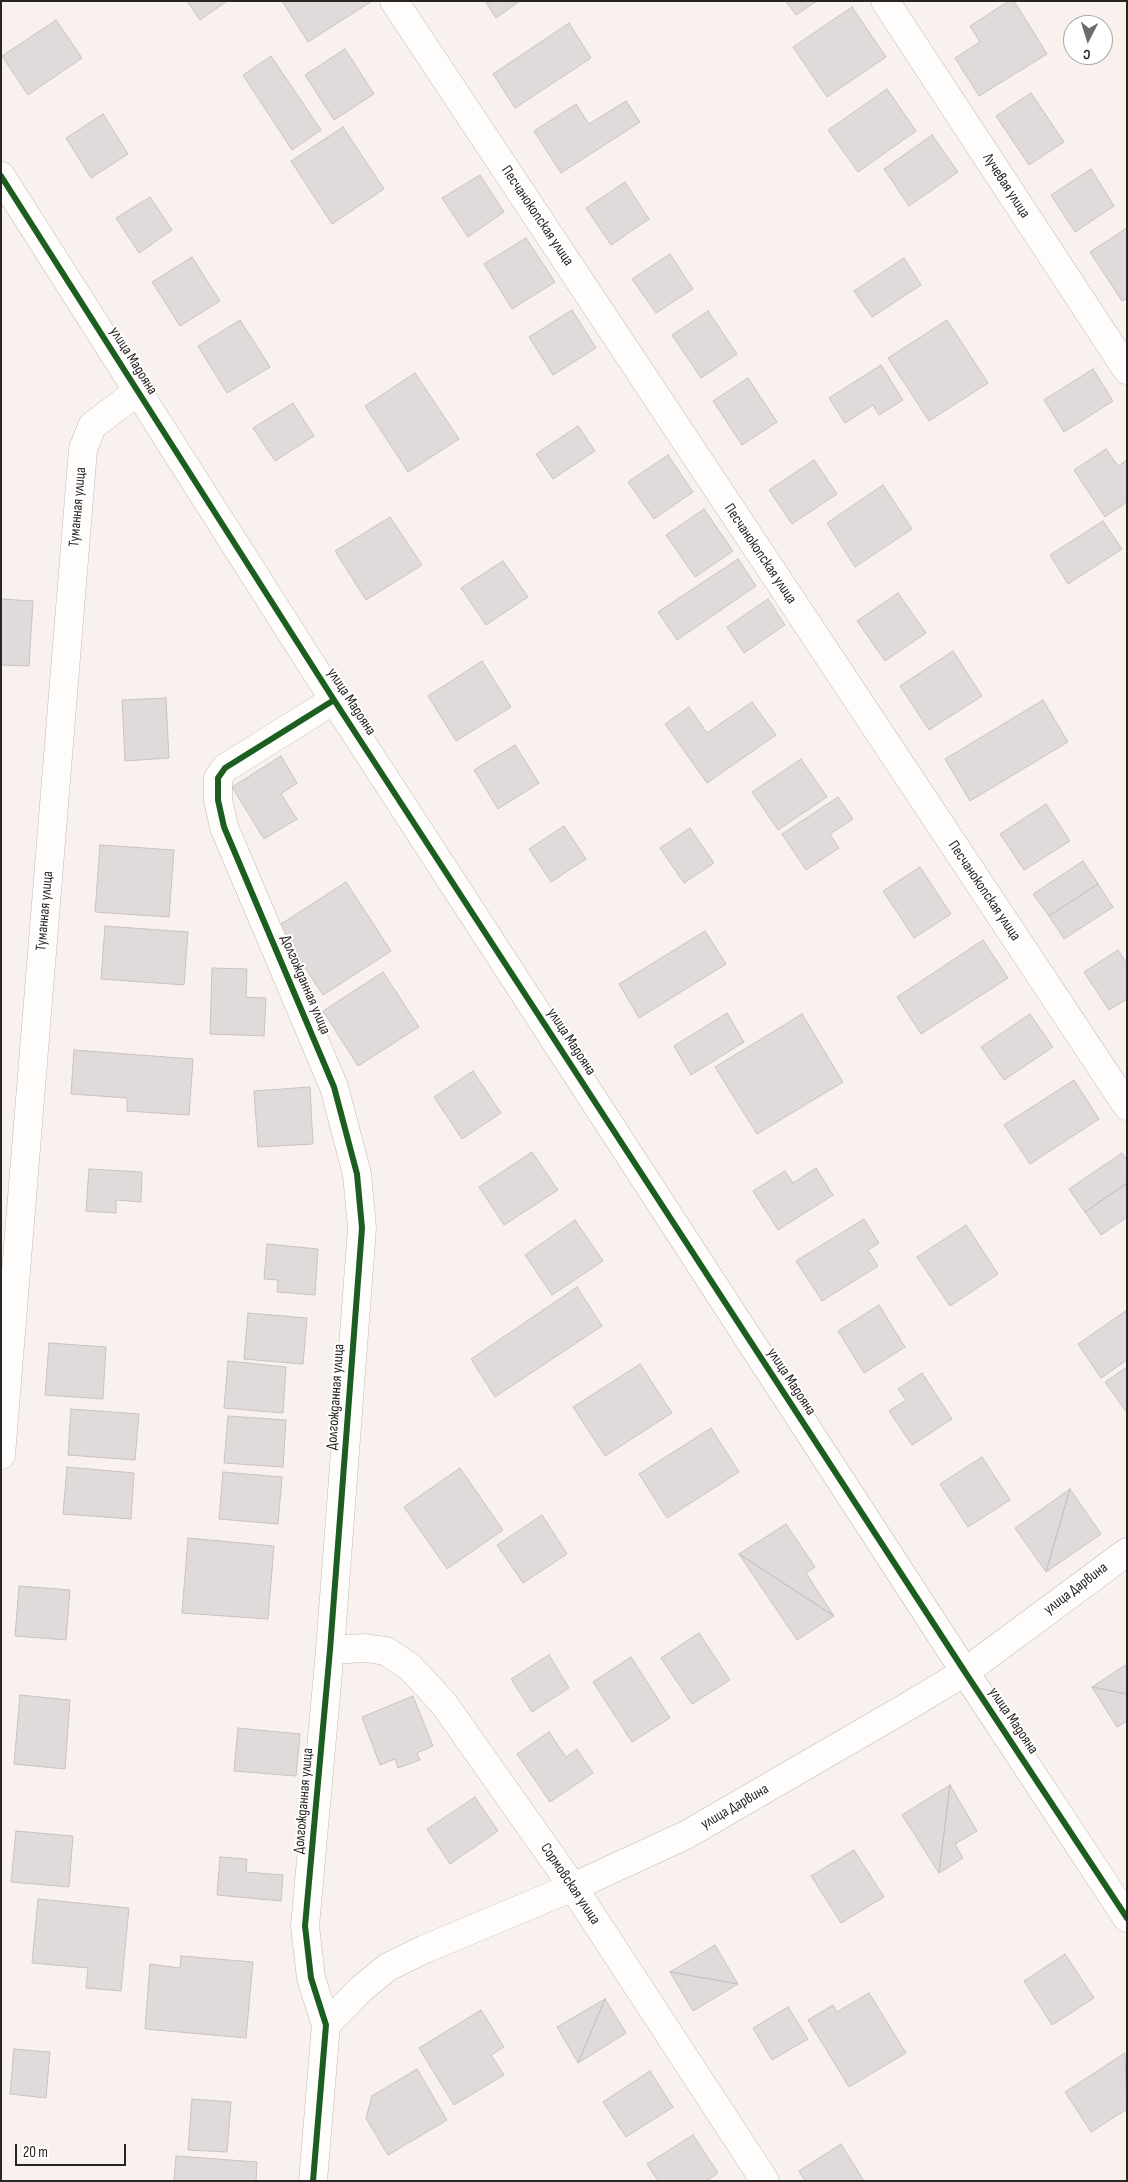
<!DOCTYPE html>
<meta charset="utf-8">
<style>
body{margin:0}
#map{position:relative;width:1128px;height:2182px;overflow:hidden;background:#f9f1ee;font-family:"Sofia Sans Condensed",sans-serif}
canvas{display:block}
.frame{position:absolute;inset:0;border:2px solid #292522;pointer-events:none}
.north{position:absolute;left:1063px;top:15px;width:50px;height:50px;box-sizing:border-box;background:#fff;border:1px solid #a9a8a7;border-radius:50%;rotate:185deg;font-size:14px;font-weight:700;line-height:20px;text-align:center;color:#292522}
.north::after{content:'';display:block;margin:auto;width:18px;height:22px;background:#726c69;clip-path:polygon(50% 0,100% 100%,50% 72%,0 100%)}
.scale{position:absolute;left:15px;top:2144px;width:111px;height:22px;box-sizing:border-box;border:2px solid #292522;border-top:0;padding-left:6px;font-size:15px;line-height:18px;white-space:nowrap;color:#292522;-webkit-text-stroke:4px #fff;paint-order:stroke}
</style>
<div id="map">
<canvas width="1128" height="2182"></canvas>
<div class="frame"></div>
<div class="north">С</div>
<div class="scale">20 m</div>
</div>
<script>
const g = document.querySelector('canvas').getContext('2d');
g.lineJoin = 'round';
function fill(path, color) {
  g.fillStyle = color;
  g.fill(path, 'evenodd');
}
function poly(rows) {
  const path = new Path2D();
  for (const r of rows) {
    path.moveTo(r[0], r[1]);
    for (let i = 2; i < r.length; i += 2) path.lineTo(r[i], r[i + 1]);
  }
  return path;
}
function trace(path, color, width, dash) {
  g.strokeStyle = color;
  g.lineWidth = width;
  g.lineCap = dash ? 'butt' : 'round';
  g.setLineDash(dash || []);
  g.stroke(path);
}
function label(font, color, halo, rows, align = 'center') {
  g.font = font + ' "Sofia Sans Condensed",sans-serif';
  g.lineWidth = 4;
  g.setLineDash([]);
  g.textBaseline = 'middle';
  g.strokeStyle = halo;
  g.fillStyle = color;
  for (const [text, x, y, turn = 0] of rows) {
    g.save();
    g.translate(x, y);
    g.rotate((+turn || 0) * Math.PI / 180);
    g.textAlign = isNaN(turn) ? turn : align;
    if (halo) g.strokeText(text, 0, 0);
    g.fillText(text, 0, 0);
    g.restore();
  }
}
const building = poly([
 [187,1,227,1,200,20,187,1],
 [282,1,372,1,308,42,282,1],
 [485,1,520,1,496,18,485,1],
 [786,1,817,1,796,15,786,1],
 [1009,1,1014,1,1047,54,979,96,955,58,980,42,970,26,1009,1],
 [852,7,886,57,827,97,793,47,852,7],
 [56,20,82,58,28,95,2,56,56,20],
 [569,23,591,58,515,108,493,74,569,23],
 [345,49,374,94,334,120,305,75,345,49],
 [271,56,321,130,292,150,243,75,271,56],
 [887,89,916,131,858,172,828,130,887,89],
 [1031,93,1064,142,1029,165,996,116,1031,93],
 [626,101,640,122,561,173,534,131,576,104,589,124,626,101],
 [103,114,128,154,91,178,66,138,103,114],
 [343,127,384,189,332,224,291,161,343,127],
 [932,135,958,172,909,206,884,169,932,135],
 [1091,169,1114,206,1075,232,1051,195,1091,169],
 [480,175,504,212,468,237,442,198,480,175],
 [625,182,649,219,611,245,586,208,625,182],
 [150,197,172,230,139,253,116,218,150,197],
 [1127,228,1127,298,1122,301,1090,252,1127,228],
 [526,238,555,282,512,309,484,264,526,238],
 [670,254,693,289,656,313,632,279,670,254],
 [192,257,220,301,180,326,152,282,192,257],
 [904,258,921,285,872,317,854,291,904,258],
 [572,310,596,348,553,375,529,337,572,310],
 [708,311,737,354,701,378,672,335,708,311],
 [240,320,270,367,227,393,198,346,240,320],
 [947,320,988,383,929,421,888,358,947,320],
 [881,365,903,400,879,415,873,405,845,423,829,398,881,365],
 [1093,369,1113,401,1064,432,1044,400,1093,369],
 [415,373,459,439,408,472,365,406,415,373],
 [748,378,777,422,742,445,713,401,748,378],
 [293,403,314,436,275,461,253,428,293,403],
 [578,426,595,451,553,479,536,454,578,426],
 [1106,449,1118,466,1127,460,1127,502,1105,517,1074,470,1106,449],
 [668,455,693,492,654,519,628,482,668,455],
 [814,460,837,494,792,524,769,490,814,460],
 [883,485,912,529,855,567,827,523,883,485],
 [704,509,733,551,695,577,666,535,704,509],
 [390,517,422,565,366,600,335,551,390,517],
 [1103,521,1122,549,1068,584,1050,555,1103,521],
 [738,559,756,586,677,640,658,612,738,559],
 [503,561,528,597,486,625,461,588,503,561],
 [898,593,926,633,885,661,857,621,898,593],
 [1,599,33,601,29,666,1,665,1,599],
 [768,599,785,625,744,653,727,627,768,599],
 [953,651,982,696,929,730,900,686,953,651],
 [482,661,511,707,456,741,428,696,482,661],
 [166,698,169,758,125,761,122,700,166,698],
 [1043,700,1068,742,970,801,945,759,1043,700],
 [752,702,776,735,707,783,665,724,689,707,707,733,752,702],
 [515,745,539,783,498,809,474,770,515,745],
 [281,756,297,783,281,794,297,819,264,839,232,787,281,756],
 [801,759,827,797,778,830,752,792,801,759],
 [838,797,853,819,830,834,839,848,806,870,782,834,838,797],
 [1046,804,1070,841,1024,870,1000,834,1046,804],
 [564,826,586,859,551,882,529,849,564,826],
 [690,828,714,863,684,883,660,848,690,828],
 [100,845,174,850,169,917,95,912,100,845],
 [1083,861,1098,884,1049,916,1033,894,1083,861],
 [920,867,951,914,914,938,883,891,920,867],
 [346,882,391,951,323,995,278,926,346,882],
 [1098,884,1113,907,1064,939,1049,916,1098,884],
 [105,926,188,932,184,985,101,979,105,926],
 [705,931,726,964,639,1018,619,984,705,931],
 [983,940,1008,978,921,1034,897,997,983,940],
 [1118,950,1127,964,1127,999,1109,1010,1084,972,1118,950],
 [212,968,247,969,246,997,266,998,264,1036,210,1034,212,968],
 [383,972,419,1027,358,1066,323,1011,383,972],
 [727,1013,744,1042,691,1075,674,1046,727,1013],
 [802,1014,843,1082,757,1134,715,1067,802,1014],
 [1030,1014,1053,1047,1004,1080,981,1047,1030,1014],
 [74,1050,193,1059,189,1115,127,1111,127,1098,71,1094,74,1050],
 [473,1071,501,1113,462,1139,434,1097,473,1071],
 [1074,1080,1099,1119,1030,1164,1004,1125,1074,1080],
 [310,1087,313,1144,258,1147,254,1091,310,1087],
 [532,1152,558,1190,504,1225,479,1187,532,1152],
 [1122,1153,1127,1160,1127,1183,1085,1212,1069,1189,1122,1153],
 [816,1168,833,1195,778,1230,753,1191,785,1171,793,1183,816,1168],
 [89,1169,142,1172,141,1202,116,1200,116,1213,86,1211,89,1169],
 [1127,1183,1127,1217,1101,1235,1085,1212,1127,1183],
 [864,1219,879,1243,868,1250,878,1266,822,1301,796,1261,864,1219],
 [575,1220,603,1261,552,1295,525,1255,575,1220],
 [966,1225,998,1274,950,1306,917,1257,966,1225],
 [267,1244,318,1249,315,1295,277,1292,278,1280,264,1279,267,1244],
 [577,1287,602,1326,495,1397,471,1359,577,1287],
 [879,1305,905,1347,864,1373,838,1331,879,1305],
 [1127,1310,1127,1360,1101,1378,1078,1344,1127,1310],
 [248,1313,307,1318,303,1364,244,1359,248,1313],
 [49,1343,106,1347,103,1399,45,1395,49,1343],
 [228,1361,286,1367,283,1413,224,1408,228,1361],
 [640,1364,672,1413,605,1456,573,1407,640,1364],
 [1127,1367,1127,1413,1105,1382,1127,1367],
 [922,1373,952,1419,912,1445,889,1411,906,1400,898,1389,922,1373],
 [71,1409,139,1414,135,1460,68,1455,71,1409],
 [228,1416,286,1420,283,1467,224,1463,228,1416],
 [711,1428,739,1472,667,1518,639,1474,711,1428],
 [982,1457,1010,1500,968,1527,940,1484,982,1457],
 [67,1467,134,1473,131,1519,63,1514,67,1467],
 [460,1468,503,1530,447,1569,404,1507,460,1468],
 [223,1472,282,1477,278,1524,219,1519,223,1472],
 [1070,1489,1046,1572,1015,1528,1070,1489],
 [1070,1489,1101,1534,1046,1572,1070,1489],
 [542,1515,567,1554,523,1583,497,1545,542,1515],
 [786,1524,815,1567,806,1573,834,1616,739,1554,786,1524],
 [188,1538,274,1546,268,1619,182,1613,188,1538],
 [739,1554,834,1616,797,1640,739,1554],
 [19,1586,70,1590,66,1640,15,1636,19,1586],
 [699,1633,730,1680,692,1704,661,1658,699,1633],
 [549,1655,569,1688,532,1712,511,1679,549,1655],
 [631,1657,670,1718,632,1742,593,1682,631,1657],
 [1127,1664,1127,1694,1092,1687,1127,1664],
 [1092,1687,1127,1694,1127,1721,1117,1727,1092,1687],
 [20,1695,70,1700,65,1769,14,1764,20,1695],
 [413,1696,433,1746,417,1753,420,1760,398,1768,395,1759,380,1765,362,1717,413,1696],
 [238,1728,300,1734,296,1776,234,1771,238,1728],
 [549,1732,566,1757,577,1749,593,1773,550,1802,517,1754,549,1732],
 [950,1785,977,1831,955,1844,963,1858,939,1873,950,1785],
 [950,1785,939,1873,902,1815,950,1785],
 [475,1797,498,1831,450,1864,427,1829,475,1797],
 [16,1831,73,1836,69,1887,11,1882,16,1831],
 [854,1850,884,1897,841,1923,811,1876,854,1850],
 [220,1857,247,1859,246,1872,283,1875,281,1901,217,1895,220,1857],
 [38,1899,129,1908,121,1991,86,1988,88,1968,32,1963,38,1899],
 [715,1945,738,1984,670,1972,715,1945],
 [1065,1954,1094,1998,1052,2025,1024,1981,1065,1954],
 [181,1956,253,1962,246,2038,145,2029,150,1964,180,1968,181,1956],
 [670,1972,738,1984,693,2011,670,1972],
 [869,1993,906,2053,849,2087,808,2020,833,2005,837,2012,869,1993],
 [605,1999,626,2033,578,2063,605,1999],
 [605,1999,578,2063,557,2027,605,1999],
 [788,2007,808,2039,772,2060,753,2028,788,2007],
 [481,2010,504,2047,491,2055,504,2075,454,2105,419,2048,481,2010],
 [14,2049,50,2052,46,2098,10,2094,14,2049],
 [1125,2053,1127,2109,1091,2132,1065,2092,1125,2053],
 [417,2069,447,2120,388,2155,366,2118,372,2096,417,2069],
 [650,2071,673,2107,626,2137,603,2102,650,2071],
 [192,2099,231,2102,227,2152,188,2150,192,2099],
 [693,2135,718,2173,706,2181,658,2181,647,2164,693,2135],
 [841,2144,864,2181,805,2181,799,2171,841,2144],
 [176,2156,257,2162,256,2181,174,2181,176,2156]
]);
fill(building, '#e0dada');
trace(building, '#c8c3c3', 1);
const minor = poly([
 [394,1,1127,1106],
 [885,1,1127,370],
 [1,176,334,700,965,1672,1127,1918],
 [1,1455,83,449,92,426,138,391],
 [330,1650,365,1648,386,1651,410,1667,444,1704,573,1887,765,2181],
 [326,2025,361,1989,388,1967,425,1949,573,1887,686,1835,905,1708,965,1672,1127,1552],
 [313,2181,326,2025,311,1978,305,1926,330,1650,362,1228,357,1174,334,1087,224,827,218,800,218,778,225,768,334,700]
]);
trace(minor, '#c0bbb8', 29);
trace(minor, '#fefdfc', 28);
trace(poly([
 [1,176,334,700,965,1672,1127,1918],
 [313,2181,326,2025,311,1978,305,1926,330,1650,362,1228,357,1174,334,1087,224,827,218,800,218,778,225,768,334,700]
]), '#1b5e20', 6);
label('15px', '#292522', '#fff', [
 ["Лучевая улица",1006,186,57],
 ["Песчанокопская улица",537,216,56],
 ["улица Мадояна",133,361,58],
 ["Туманная улица",78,507,-85],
 ["Песчанокопская улица",760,554,56],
 ["улица Мадояна",351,702,57],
 ["Песчанокопская улица",984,891,56],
 ["Туманная улица",45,911,-85],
 ["Долгожданная улица",305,985,67],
 ["улица Мадояна",571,1042,57],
 ["улица Мадояна",791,1382,57],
 ["Долгожданная улица",336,1397,-86],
 ["улица Дарвина",1076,1589,-37],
 ["улица Мадояна",1013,1721,56],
 ["Долгожданная улица",304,1801,-85],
 ["улица Дарвина",735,1807,-30],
 ["Сормовская улица",570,1884,56]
]);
</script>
